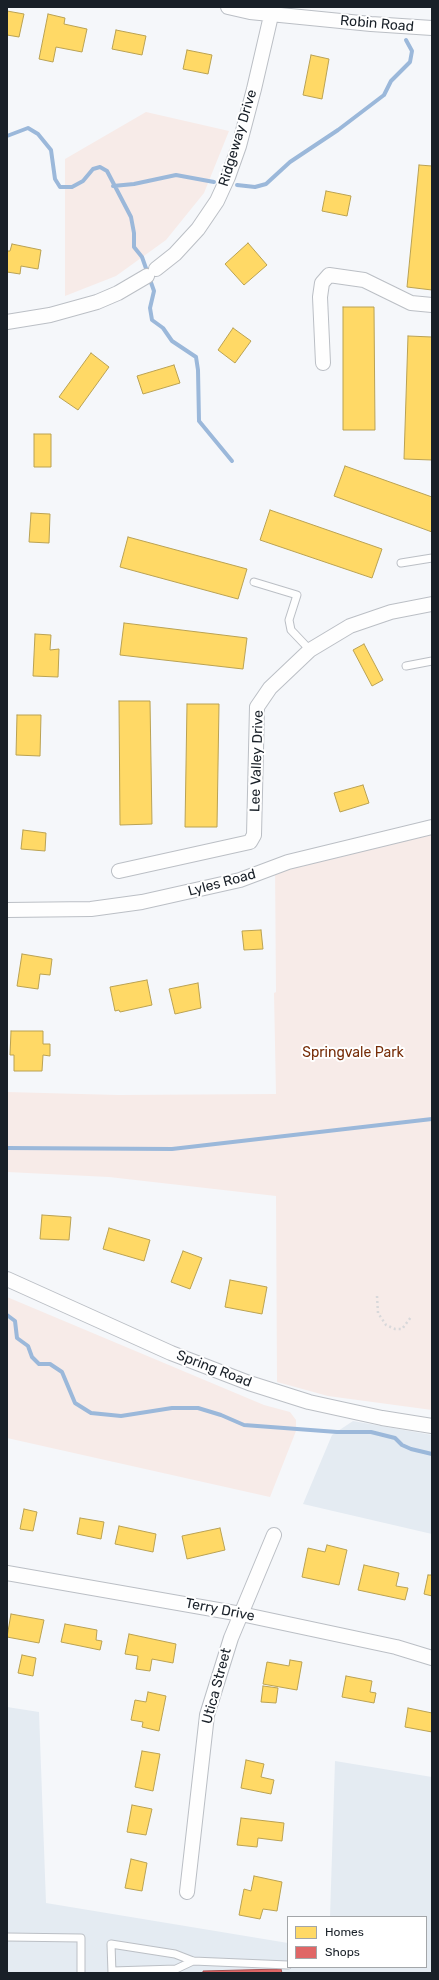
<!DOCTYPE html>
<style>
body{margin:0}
#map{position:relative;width:439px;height:1980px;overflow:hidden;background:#f5f7fa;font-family:Rubik,sans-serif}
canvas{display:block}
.frame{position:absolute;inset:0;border:8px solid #192028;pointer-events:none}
.legend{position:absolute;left:287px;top:1916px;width:140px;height:52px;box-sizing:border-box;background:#fff;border:1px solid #a3a6a9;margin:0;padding:5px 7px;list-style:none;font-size:12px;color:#192028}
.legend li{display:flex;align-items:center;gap:8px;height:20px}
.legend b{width:20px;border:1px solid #a3a6a9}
</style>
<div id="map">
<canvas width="439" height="1980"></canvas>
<div class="frame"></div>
<ul class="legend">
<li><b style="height:11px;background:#ffd966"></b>Homes</li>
<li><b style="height:11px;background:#e06666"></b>Shops</li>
</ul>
</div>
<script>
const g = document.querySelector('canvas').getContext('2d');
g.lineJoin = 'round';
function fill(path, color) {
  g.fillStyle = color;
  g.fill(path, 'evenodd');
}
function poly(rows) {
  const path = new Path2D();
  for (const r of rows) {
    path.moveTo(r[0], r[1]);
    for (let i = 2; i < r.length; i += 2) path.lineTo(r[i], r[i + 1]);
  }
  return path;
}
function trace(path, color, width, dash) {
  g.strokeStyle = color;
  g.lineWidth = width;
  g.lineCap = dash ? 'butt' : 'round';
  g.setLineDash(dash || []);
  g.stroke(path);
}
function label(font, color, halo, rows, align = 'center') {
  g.font = font + ' Rubik,sans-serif';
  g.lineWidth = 4;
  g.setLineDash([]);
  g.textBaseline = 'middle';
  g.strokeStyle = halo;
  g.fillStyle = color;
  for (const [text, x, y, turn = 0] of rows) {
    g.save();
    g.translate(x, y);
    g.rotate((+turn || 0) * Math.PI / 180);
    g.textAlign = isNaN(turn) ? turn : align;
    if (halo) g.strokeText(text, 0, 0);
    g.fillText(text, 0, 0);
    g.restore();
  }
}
fill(poly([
 [353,1421,432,1435,432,1534,303,1504,332,1435],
 [7,1707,39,1712,46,1903,288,1943,288,1967,426,1967,426,1917,330,1917,335,1761,432,1777,432,1973,7,1973]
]), '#e4ebf2');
fill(poly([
 [146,112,229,131,204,193,166,240,116,276,65,296,65,159],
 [432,830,432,1410,328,1396,277,1382,276,1196,109,1177,7,1172,7,1092,118,1095,276,1094,274,993,276,992,275,864],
 [7,1297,264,1405,290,1412,296,1420,296,1431,270,1497,7,1438]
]), '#f7ebe8');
const homes = poly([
 [7,11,24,14,19,37,7,35,7,11],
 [48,14,65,18,64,24,87,29,82,52,56,47,53,62,39,59,48,14],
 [116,30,146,36,142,55,112,49,116,30],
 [187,50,212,55,208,74,183,69,187,50],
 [311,55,329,59,322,99,303,95,311,55],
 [419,165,432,166,432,290,407,287,419,165],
 [326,191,351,196,347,216,322,211,326,191],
 [248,243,267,265,244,285,225,264,248,243],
 [12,244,41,250,38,269,21,266,20,274,7,272,7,251,10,251,12,244],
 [343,307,374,307,375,430,343,430,343,307],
 [233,328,251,341,235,363,218,350,233,328],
 [408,336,432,337,432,460,404,459,408,336],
 [91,353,109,367,78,410,59,397,91,353],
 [174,365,180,383,143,394,137,376,174,365],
 [34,434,51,434,51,467,34,467,34,434],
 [345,466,432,497,432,532,334,496,345,466],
 [270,510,382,549,372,578,260,540,270,510],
 [31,513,50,514,49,543,29,542,31,513],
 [128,537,247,569,238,599,120,567,128,537],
 [124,623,247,638,243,669,120,655,124,623],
 [35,634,51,635,50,650,59,649,58,677,33,676,35,634],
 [364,644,383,680,372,686,353,650,364,644],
 [119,701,150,701,152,824,120,825,119,701],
 [187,704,219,704,217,827,185,827,187,704],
 [17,715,41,715,40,756,16,755,17,715],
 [363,785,369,803,340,812,334,793,363,785],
 [23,830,46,833,45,851,21,849,23,830],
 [261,930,263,949,244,950,242,931,261,930],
 [22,954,52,959,50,975,40,974,38,989,17,986,22,954],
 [147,980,152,1005,120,1012,119,1010,115,1011,110,987,147,980],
 [198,983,201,1008,175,1014,169,989,198,983],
 [11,1031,43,1031,43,1044,50,1044,50,1056,43,1055,42,1071,14,1071,14,1055,10,1055,11,1031],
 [42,1215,71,1217,69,1240,40,1239,42,1215],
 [109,1228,150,1240,144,1261,103,1249,109,1228],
 [183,1251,202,1258,190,1289,171,1282,183,1251],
 [230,1280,267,1287,262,1314,225,1307,230,1280],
 [24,1509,37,1512,33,1531,20,1529,24,1509],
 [80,1518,104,1522,101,1539,77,1534,80,1518],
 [119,1526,156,1534,153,1552,115,1544,119,1526],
 [220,1528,225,1550,187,1559,182,1536,220,1528],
 [327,1545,347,1550,339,1585,302,1577,308,1548,325,1552,327,1545],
 [364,1565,399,1573,396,1586,408,1588,405,1600,358,1590,364,1565],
 [428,1575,432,1575,432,1596,424,1594,428,1575],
 [11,1614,44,1620,39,1643,7,1637,11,1614],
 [65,1624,97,1630,96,1640,102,1641,100,1650,61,1642,65,1624],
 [129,1634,176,1644,173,1663,152,1659,150,1671,136,1669,138,1656,125,1654,129,1634],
 [22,1655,36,1658,33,1676,18,1673,22,1655],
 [290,1660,302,1662,297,1690,263,1684,267,1662,289,1666,290,1660],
 [346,1676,372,1681,370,1692,376,1693,374,1703,342,1697,346,1676],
 [263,1686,278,1688,276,1703,261,1702,263,1686],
 [148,1692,166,1696,159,1731,142,1727,143,1722,131,1720,135,1700,146,1702,148,1692],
 [408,1708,432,1713,432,1732,405,1727,408,1708],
 [142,1751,160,1754,153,1791,135,1787,142,1751],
 [246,1760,264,1764,261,1777,274,1780,271,1794,241,1788,246,1760],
 [132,1805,152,1809,146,1835,127,1832,132,1805],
 [241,1818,284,1823,282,1841,258,1838,257,1847,237,1845,241,1818],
 [131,1859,147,1863,142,1891,125,1888,131,1859],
 [254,1876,282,1882,277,1911,263,1909,260,1919,239,1915,244,1889,251,1891,254,1876]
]);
fill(homes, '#ffd966');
trace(homes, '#baa253', 1);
const shops = poly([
 [281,1969,282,1973,203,1973,203,1971,281,1969]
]);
fill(shops, '#e06666');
trace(shops, '#a45153', 1);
trace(poly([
 [7,136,28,128,38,134,51,150,55,179,60,187,72,187,83,181,93,169,100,167,107,171,131,217,134,233,134,247,142,257,154,291,150,308,152,320,163,328,172,341,196,357,198,370,199,421,232,461],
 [237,185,255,187,266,184,290,162,338,130,384,95,391,81,410,62,412,51,406,40],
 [113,186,134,184,176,175,214,182],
 [7,1148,172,1149,432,1119],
 [7,1315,15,1321,17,1338,28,1346,32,1357,39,1364,50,1364,62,1372,75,1403,91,1413,121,1416,172,1408,198,1408,221,1415,244,1425,337,1432,371,1432,395,1438,402,1445,411,1449,432,1454]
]), '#9bb8da', 4);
const service = poly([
 [401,563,432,558],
 [254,582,297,595,289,620,291,630,310,650],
 [406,666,432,661],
 [7,1937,81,1938,81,1973],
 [112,1971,176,1969,193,1961],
 [112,1973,111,1944,175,1954,193,1961,288,1965]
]);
const minor = poly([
 [228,7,250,12,371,24,432,28],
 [156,269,175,254,198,229,217,201,228,177,239,146,254,89,273,7],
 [7,322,50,315,97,302,118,293,147,276],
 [323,363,320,297,322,283,329,275,364,280,411,303,432,305],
 [119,871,250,842,254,835,257,707,270,688,310,650,350,626,391,612,432,604],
 [7,910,91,909,142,902,240,880,288,862,432,827],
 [7,1279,171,1353,249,1383,309,1402,382,1418,432,1426],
 [7,1573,241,1614,396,1647,432,1658],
 [187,1892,207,1715,231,1638,274,1535]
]);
trace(service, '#bbbfc5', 9);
trace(minor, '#bbbfc5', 16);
trace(poly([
 [377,1296,378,1313,386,1325,395,1329,402,1329,411,1317]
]), '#d8d8da', 2.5, [2, 3]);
trace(service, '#fefefe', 7);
trace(minor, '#fefefe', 14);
label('14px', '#192028', '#fff', [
 ["Robin Road",377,24,5],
 ["Ridgeway Drive",238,138,-73],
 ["Lee Valley Drive",257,761,-88],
 ["Lyles Road",222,883,-15],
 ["Spring Road",214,1369,21],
 ["Terry Drive",220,1610,11],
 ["Utica Street",217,1686,-75]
]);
label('14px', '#772d08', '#fff', [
 ["Springvale Park",353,1053]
]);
</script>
